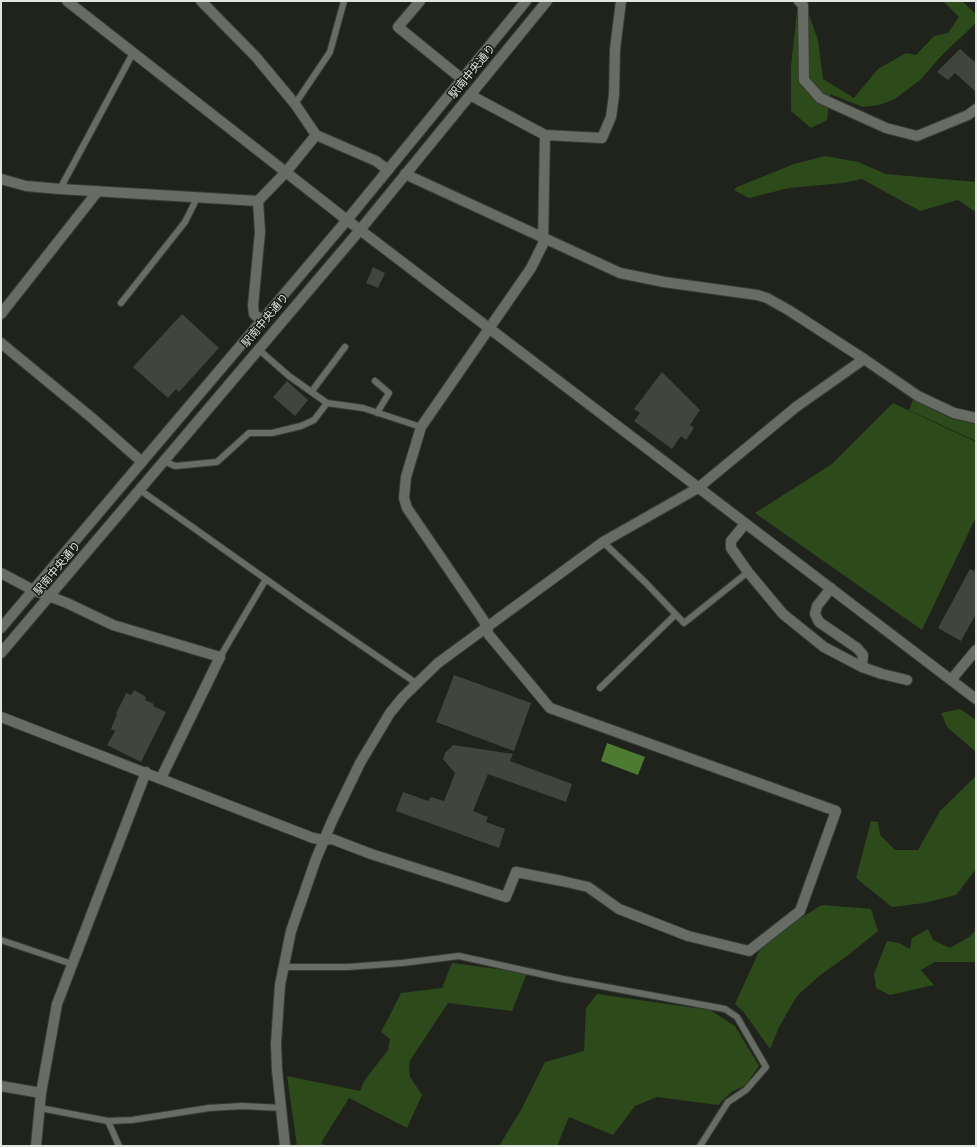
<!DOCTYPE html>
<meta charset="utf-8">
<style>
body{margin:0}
#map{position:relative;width:977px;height:1147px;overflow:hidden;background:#1f231c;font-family:"Source Sans 3",sans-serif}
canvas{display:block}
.frame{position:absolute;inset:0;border:2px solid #e1e5e0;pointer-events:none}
</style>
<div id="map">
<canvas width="977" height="1147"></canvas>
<div class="frame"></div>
</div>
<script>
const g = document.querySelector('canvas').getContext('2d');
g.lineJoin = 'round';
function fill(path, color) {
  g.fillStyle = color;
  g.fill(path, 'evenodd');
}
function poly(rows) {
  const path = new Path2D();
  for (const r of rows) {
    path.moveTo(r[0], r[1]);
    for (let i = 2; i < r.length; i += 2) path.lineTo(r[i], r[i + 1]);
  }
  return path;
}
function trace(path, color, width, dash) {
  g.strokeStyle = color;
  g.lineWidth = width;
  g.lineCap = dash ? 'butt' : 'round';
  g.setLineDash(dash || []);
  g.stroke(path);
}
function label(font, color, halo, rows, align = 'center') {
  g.font = font + ' "Source Sans 3","Noto Sans JP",sans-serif';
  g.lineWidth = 3;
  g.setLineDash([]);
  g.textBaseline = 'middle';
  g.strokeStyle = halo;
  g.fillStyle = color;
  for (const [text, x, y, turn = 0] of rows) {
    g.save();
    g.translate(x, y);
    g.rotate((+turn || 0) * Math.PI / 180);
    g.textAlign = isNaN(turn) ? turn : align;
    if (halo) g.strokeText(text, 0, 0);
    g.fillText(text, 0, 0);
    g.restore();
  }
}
fill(poly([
 [943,1,962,1,976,14,976,23,943,54,920,80,895,99,879,105,863,107,830,94,827,120,811,128,791,111,791,66,797,11,808,12,818,40,823,79,854,98,878,69,906,53,916,55,934,36,948,33,959,17],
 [825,156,858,162,886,174,976,182,976,210,974,211,958,200,920,211,862,179,843,183,789,188,749,198,734,190,737,187,794,164],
 [913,400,952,419,976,424,976,441,909,410],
 [893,403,976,442,976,517,922,630,755,513,832,464],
 [960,709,976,720,976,752,947,727,941,713],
 [976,776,976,869,956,895,924,903,892,907,856,878,871,821,878,822,880,835,895,850,918,850,940,811],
 [822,905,871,909,878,931,847,956,819,976,797,996,779,1027,770,1049,743,1011,735,1004,761,947,787,926],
 [928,929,933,940,950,948,969,937,976,930,976,962,935,962,921,970,934,985,890,995,876,988,874,974,887,941,899,943,910,949,912,938],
 [452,963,527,973,512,1011,448,1003,409,1062,410,1077,422,1095,407,1128,349,1098,321,1143,326,1146,297,1146,287,1076,360,1091,364,1081,388,1050,390,1039,381,1032,401,993,442,988],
 [597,994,710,1010,735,1026,759,1066,745,1086,731,1092,718,1105,657,1097,635,1106,613,1135,569,1117,557,1146,499,1146,521,1110,545,1062,584,1051,586,1008]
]), '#2d4a1b');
fill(poly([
 [607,743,645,757,638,775,601,761]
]), '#4d7b32');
fill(poly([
 [960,49,976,63,976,92,955,73,948,80,937,72],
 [373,267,385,273,378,288,366,283],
 [182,314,219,348,179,392,176,389,168,398,133,367],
 [662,372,700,410,690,425,694,428,686,440,681,436,672,449,634,421,640,413,634,409],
 [287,381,308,400,295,416,273,397],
 [970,569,976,572,976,614,961,641,938,628],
 [454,675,531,703,514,751,436,722],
 [134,690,146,697,145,700,154,704,153,706,166,712,141,762,107,745,115,731,111,729,117,714,116,714,126,693,131,695],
 [453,745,513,754,510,761,572,784,566,802,488,774,473,811,488,817,486,822,505,829,499,848,396,811,403,792,428,801,431,797,444,801,455,773,443,759,445,753]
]), '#40453e');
const lane = poly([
 [295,104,330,52,344,1],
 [60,189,133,53],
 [121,303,185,222,197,198],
 [258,349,289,376,327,403,363,408,421,427],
 [375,381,389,393,377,413],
 [312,391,345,347],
 [164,461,175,466,217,462,249,433,272,433,301,426,314,420,327,403],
 [140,490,301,604,416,683],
 [603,542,646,583,684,623,748,572],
 [220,657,266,579],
 [600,688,675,615],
 [1,940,72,964],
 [283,967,348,967,402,963,459,956,563,979,725,1009,737,1017,766,1067,746,1090,728,1102,700,1146],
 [40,1108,108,1121,132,1120,209,1108,242,1106,282,1108],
 [108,1121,119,1146]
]);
const street = poly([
 [201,1,256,57,295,104,316,135],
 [420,1,398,27,462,79],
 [799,1,803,5,804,80,820,98,886,128,917,136,968,115,976,109],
 [470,95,545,135,602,138,611,117,614,95,615,49,621,1],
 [405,174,620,273,664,282,757,295,767,298,790,311,864,359,918,396,954,413,976,418],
 [1,179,26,186,60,189,258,201,286,172,316,135,376,161,388,170],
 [258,201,260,232,253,306,254,314,262,321],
 [1,314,98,191],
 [1,343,92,418,142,462],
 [745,524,731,541,731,548,748,572,783,614,824,647,862,667,882,674,907,680],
 [1,573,33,590],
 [1,717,313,838,324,840,332,839,371,854,506,897,516,872,562,881,588,887,619,909,688,936,749,951,800,911,836,811,550,708,489,635,484,621,407,508,404,498,406,477,421,427,531,268,543,244,545,135],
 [161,778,220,657],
 [1,1086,41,1093],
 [36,1146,41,1093,57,1004,146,772]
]);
const secondary = poly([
 [67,1,347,220,976,699],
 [831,588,817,606,815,614,819,622,857,648,863,655,862,667],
 [33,590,67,603,113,625,220,657],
 [1,628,347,220,526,1],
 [1,653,360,230,547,1],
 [951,680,976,650],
 [285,1146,277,1070,276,1043,280,985,291,931,316,859,332,821,360,763,390,713,403,697,438,663,603,542,698,488,796,407,864,359]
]);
trace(lane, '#393d37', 8);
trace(street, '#393d37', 12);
trace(secondary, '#393d37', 12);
trace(lane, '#676d64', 6);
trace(street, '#676d64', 10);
trace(secondary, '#676d64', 10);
label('11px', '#e1e5e0', '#151a13', [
 ["駅南中央通り",473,72,-51],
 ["駅南中央通り",266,321,-50],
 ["駅南中央通り",58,569,-50]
]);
</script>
